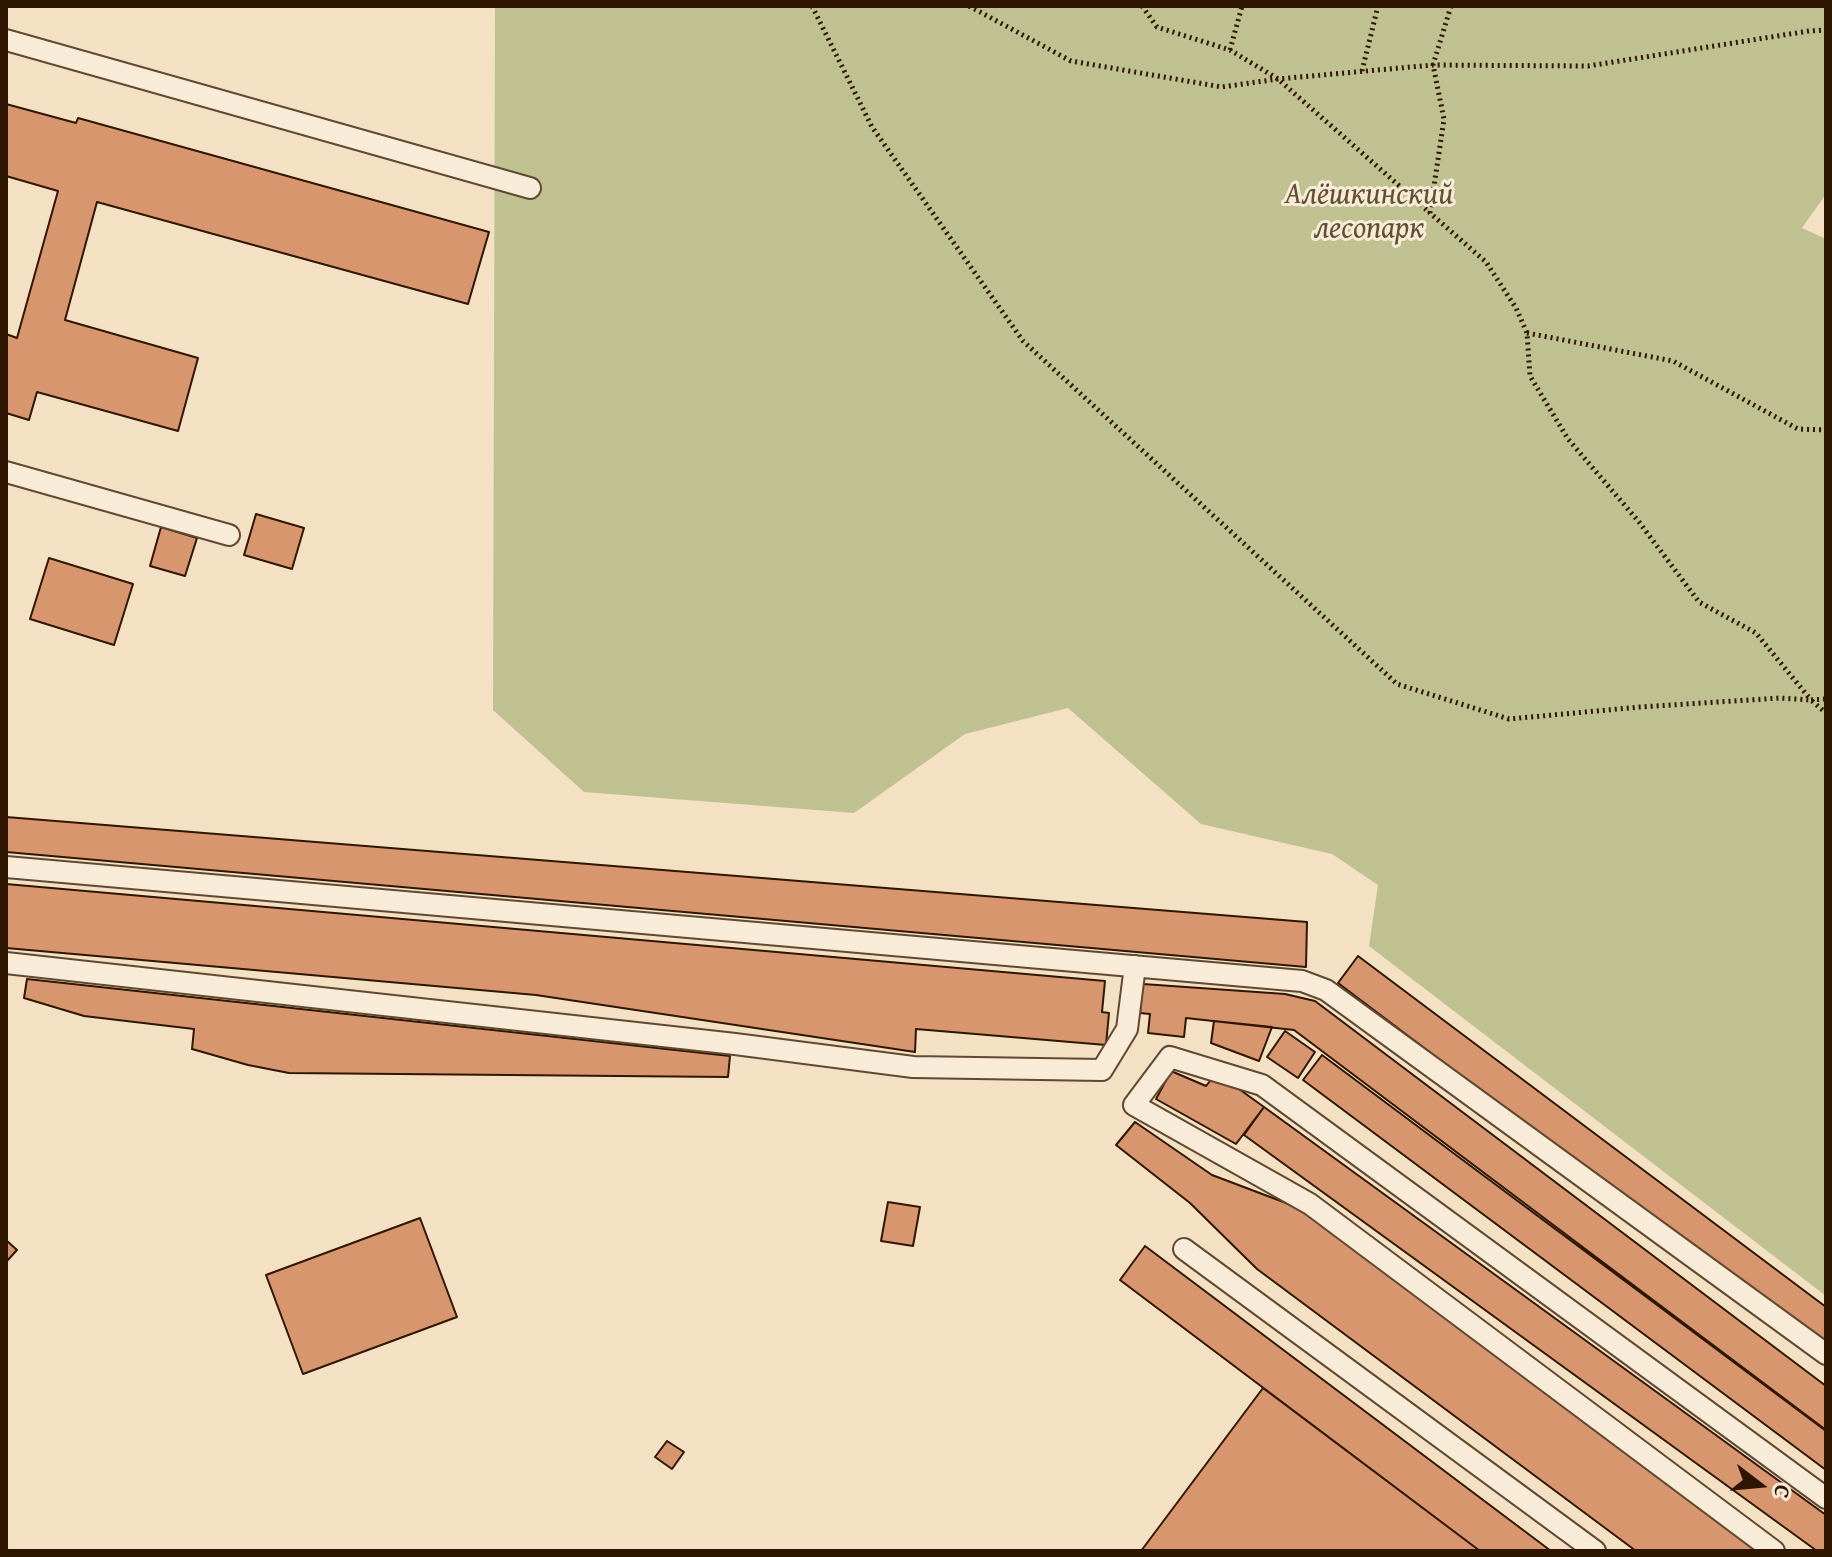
<!DOCTYPE html>
<meta charset="utf-8">
<style>
body{margin:0}
#map{position:relative;width:1832px;height:1557px;overflow:hidden;background:#f4e0c3;font-family:"Gentium Book Plus",serif}
canvas{display:block}
.frame{position:absolute;inset:0;border:8px solid #2e1500;pointer-events:none}
.north{position:absolute;left:1720px;top:1445px;width:80px;height:80px;-webkit-text-stroke:6px #f8ebd8;paint-order:stroke;rotate:106deg;font-size:22px;font-weight:700;line-height:32px;text-align:center;color:#2e1500}
.north::after{content:'';display:block;margin:auto;width:28px;height:36px;background:#2e1500;clip-path:polygon(50% 0,100% 100%,50% 72%,0 100%)}
</style>
<div id="map">
<canvas width="1832" height="1557"></canvas>
<div class="frame"></div>
<div class="north">С</div>
</div>
<script>
const g = document.querySelector('canvas').getContext('2d');
g.lineJoin = 'round';
function fill(path, color) {
  g.fillStyle = color;
  g.fill(path, 'evenodd');
}
function poly(rows) {
  const path = new Path2D();
  for (const r of rows) {
    path.moveTo(r[0], r[1]);
    for (let i = 2; i < r.length; i += 2) path.lineTo(r[i], r[i + 1]);
  }
  return path;
}
function trace(path, color, width, dash) {
  g.strokeStyle = color;
  g.lineWidth = width;
  g.lineCap = dash ? 'butt' : 'round';
  g.setLineDash(dash || []);
  g.stroke(path);
}
function label(font, color, halo, rows, align = 'center') {
  g.font = font + ' "Gentium Book Plus",serif';
  g.lineWidth = 6;
  g.setLineDash([]);
  g.textBaseline = 'middle';
  g.strokeStyle = halo;
  g.fillStyle = color;
  for (const [text, x, y, turn = 0] of rows) {
    g.save();
    g.translate(x, y);
    g.rotate((+turn || 0) * Math.PI / 180);
    g.textAlign = isNaN(turn) ? turn : align;
    if (halo) g.strokeText(text, 0, 0);
    g.fillText(text, 0, 0);
    g.restore();
  }
}
fill(poly([
 [495,6,1826,6,1826,194,1802,228,1826,239,1826,1296,1369,946,1378,885,1332,854,1201,824,1068,708,965,734,854,813,584,792,493,710]
]), '#c0c190');
const building = poly([
 [6,104,76,123,78,118,489,232,468,304,97,202,65,320,198,358,178,431,37,392,29,420,6,413,6,334,17,338,58,191,6,176,6,104],
 [256,514,304,528,292,569,244,555,256,514],
 [161,527,197,538,185,576,150,566,161,527],
 [49,558,133,584,114,645,30,619,49,558],
 [6,817,1307,922,1306,967,6,852,6,817],
 [6,884,1105,981,1102,1012,1109,1013,1106,1045,916,1029,915,1052,536,995,6,948,6,884],
 [1358,956,1826,1307,1826,1351,1338,983,1358,956],
 [27,979,730,1056,728,1077,289,1073,248,1065,192,1049,194,1029,84,1016,24,998,27,979],
 [1143,984,1285,994,1315,1001,1826,1386,1826,1430,1294,1030,1186,1018,1184,1037,1148,1033,1150,1014,1140,1013,1143,984],
 [1214,1021,1272,1027,1259,1061,1211,1043,1214,1021],
 [1285,1031,1315,1052,1298,1078,1267,1057,1285,1031],
 [1322,1055,1826,1431,1826,1470,1303,1080,1322,1055],
 [1171,1071,1206,1086,1214,1076,1239,1089,1264,1107,1236,1144,1156,1099,1171,1071],
 [1264,1107,1826,1515,1826,1551,1817,1551,1244,1135,1264,1107],
 [1135,1122,1212,1175,1302,1209,1760,1551,1636,1551,1257,1269,1190,1203,1116,1145,1135,1122],
 [888,1202,920,1207,913,1246,881,1241,888,1202],
 [420,1218,457,1317,303,1374,266,1275,420,1218],
 [6,1240,17,1250,6,1262,6,1240],
 [1145,1246,1551,1551,1480,1551,1120,1280,1145,1246],
 [1263,1388,1480,1551,1141,1551,1263,1388],
 [667,1441,684,1452,672,1469,655,1457,667,1441]
]);
fill(building, '#d8966e');
trace(building, '#2e1500', 2);
const service = poly([
 [6,40,530,188],
 [6,472,229,535],
 [6,867,1302,981,1326,990,1826,1354],
 [6,963,735,1044,913,1067,1102,1070,1127,1029,1135,966],
 [1184,1249,1595,1551],
 [1774,1551,1310,1204,1134,1105,1170,1057,1262,1085,1826,1498]
]);
trace(service, '#604831', 24);
trace(poly([
 [812,6,872,127,1023,341,1397,684,1509,719,1640,707,1780,698,1811,700,1826,713],
 [969,6,1071,61,1222,87,1278,79,1433,65,1588,66,1809,31,1826,30],
 [1142,6,1157,27,1230,50,1278,79,1429,212],
 [1451,6,1433,65,1444,119,1430,213,1486,262,1516,308,1527,333,1530,376,1568,439,1639,522,1699,602,1756,633,1811,700,1826,699],
 [1230,50,1242,6],
 [1362,71,1378,6],
 [1527,333,1673,361,1798,429,1826,430]
]), '#2e1500', 5, [2, 4]);
trace(service, '#f8ebd8', 20);
label('italic 30px', '#615132', '#f8ebd8', [
 ["Алёшкинский",1369,195],
 ["лесопарк",1369,229]
]);
</script>
